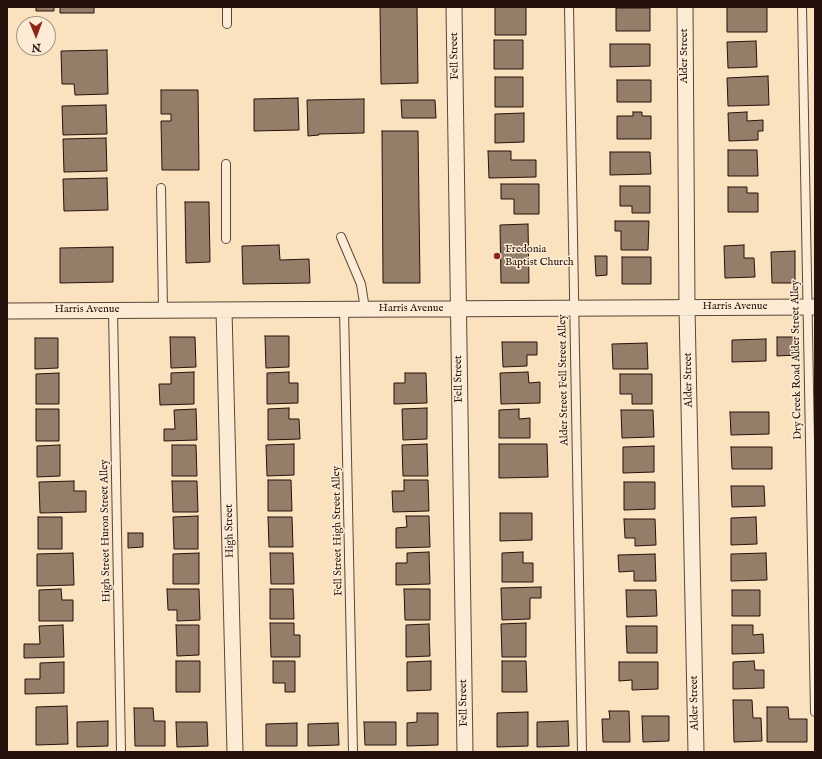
<!DOCTYPE html>
<style>
body{margin:0}
#map{position:relative;width:822px;height:759px;overflow:hidden;background:#fbe2be;font-family:"IM FELL English",serif}
canvas{display:block}
.frame{position:absolute;inset:0;border:8px solid #25120c;pointer-events:none}
.north{position:absolute;left:16px;top:16px;width:40px;height:40px;box-sizing:border-box;background:#fcecd5;border:1px solid #a69585;border-radius:50%;rotate:179deg;font-size:11px;font-weight:700;line-height:16px;text-align:center;color:#25120c}
.north::after{content:'';display:block;margin:auto;width:14px;height:18px;background:#8f2418;clip-path:polygon(50% 0,100% 100%,50% 72%,0 100%)}
</style>
<div id="map">
<canvas width="822" height="759"></canvas>
<div class="frame"></div>
<div class="north">N</div>
</div>
<script>
const g = document.querySelector('canvas').getContext('2d');
g.lineJoin = 'round';
function fill(path, color) {
  g.fillStyle = color;
  g.fill(path, 'evenodd');
}
function poly(rows) {
  const path = new Path2D();
  for (const r of rows) {
    path.moveTo(r[0], r[1]);
    for (let i = 2; i < r.length; i += 2) path.lineTo(r[i], r[i + 1]);
  }
  return path;
}
function trace(path, color, width, dash) {
  g.strokeStyle = color;
  g.lineWidth = width;
  g.lineCap = dash ? 'butt' : 'round';
  g.setLineDash(dash || []);
  g.stroke(path);
}
function label(font, color, halo, rows, align = 'center') {
  g.font = font + ' "IM FELL English",serif';
  g.lineWidth = 3;
  g.setLineDash([]);
  g.textBaseline = 'middle';
  g.strokeStyle = halo;
  g.fillStyle = color;
  for (const [text, x, y, turn = 0] of rows) {
    g.save();
    g.translate(x, y);
    g.rotate((+turn || 0) * Math.PI / 180);
    g.textAlign = isNaN(turn) ? turn : align;
    if (halo) g.strokeText(text, 0, 0);
    g.fillText(text, 0, 0);
    g.restore();
  }
}
const building = poly([
 [36,7,54,7,54,11,36,11,36,7],
 [60,7,94,7,94,13,60,13,60,7],
 [380,7,417,7,418,83,381,84,380,7],
 [495,7,526,7,526,35,495,35,495,7],
 [727,7,767,7,767,32,727,32,727,7],
 [616,8,650,8,650,31,616,31,616,8],
 [494,40,523,40,523,69,494,69,494,40],
 [756,41,757,67,728,68,727,42,756,41],
 [610,44,650,44,650,66,610,67,610,44],
 [107,50,108,94,75,95,74,84,62,84,61,51,107,50],
 [768,76,769,105,728,106,727,78,768,76],
 [495,77,523,77,523,107,495,107,495,77],
 [617,80,651,80,651,102,617,102,617,80],
 [161,90,198,90,199,170,162,170,161,121,171,121,171,114,161,114,161,90],
 [298,98,299,130,254,131,254,99,298,98],
 [364,99,364,133,319,134,319,135,308,136,307,100,364,99],
 [401,100,435,100,436,118,402,118,401,100],
 [106,105,107,134,63,135,62,106,106,105],
 [633,112,642,112,642,116,651,116,651,139,617,139,617,116,633,116,633,112],
 [747,112,747,121,763,120,763,131,758,131,758,140,729,141,728,113,747,112],
 [524,113,524,142,495,143,495,114,524,113],
 [382,131,418,131,420,283,383,283,382,131],
 [106,138,107,171,64,172,63,139,106,138],
 [728,150,757,150,758,176,728,176,728,150],
 [488,151,511,151,511,160,536,160,536,177,489,178,488,151],
 [610,152,650,152,651,174,610,175,610,152],
 [107,178,108,210,64,211,63,179,107,178],
 [501,184,539,184,539,214,514,214,514,199,501,199,501,184],
 [620,186,650,186,650,213,632,213,632,206,620,206,620,186],
 [728,187,747,187,747,193,758,193,758,212,728,212,728,187],
 [185,202,209,202,210,262,186,263,185,202],
 [615,221,649,221,648,250,621,250,621,231,615,231,615,221],
 [528,224,529,283,501,283,500,225,528,224],
 [279,245,280,260,309,259,310,283,243,284,242,246,279,245],
 [744,245,744,258,754,258,755,277,725,278,724,246,744,245],
 [113,247,113,282,60,283,60,248,113,247],
 [795,251,795,283,772,283,771,252,795,251],
 [595,256,607,256,607,275,596,276,595,256],
 [622,257,651,257,651,284,622,284,622,257],
 [265,336,289,336,289,367,266,368,265,336],
 [170,337,195,337,196,367,171,368,170,337],
 [777,337,796,337,797,355,777,356,777,337],
 [35,338,58,338,58,368,35,369,35,338],
 [766,339,766,361,732,362,732,340,766,339],
 [502,342,537,342,537,355,527,355,527,366,503,367,502,342],
 [647,343,648,369,613,369,612,344,647,343],
 [194,372,194,404,160,405,159,384,171,384,171,373,194,372],
 [289,372,289,383,298,383,298,403,267,404,267,373,289,372],
 [528,372,529,383,540,382,540,403,501,404,500,373,528,372],
 [59,373,59,404,36,404,36,374,59,373],
 [405,373,426,373,427,403,394,404,394,383,405,383,405,373],
 [620,374,652,374,652,404,632,404,632,394,620,394,620,374],
 [289,408,289,419,299,419,300,439,268,440,268,409,289,408],
 [427,408,427,439,403,440,402,409,427,408],
 [36,409,59,409,59,441,36,441,36,409],
 [196,409,197,440,164,441,164,429,175,429,174,410,196,409],
 [519,409,519,419,530,418,530,438,499,438,499,410,519,409],
 [621,410,653,410,654,437,622,438,621,410],
 [730,412,769,412,769,434,731,435,730,412],
 [294,444,294,475,267,476,266,445,294,444],
 [427,444,428,476,403,476,402,445,427,444],
 [499,444,547,444,548,477,499,478,499,444],
 [60,445,60,476,37,477,37,446,60,445],
 [172,445,196,445,197,476,172,476,172,445],
 [654,446,654,472,623,473,623,447,654,446],
 [731,447,772,447,772,469,732,469,731,447],
 [268,480,291,480,292,511,268,511,268,480],
 [404,480,428,480,429,511,393,512,392,491,404,491,404,480],
 [74,481,74,491,86,491,86,512,40,513,39,482,74,481],
 [172,481,197,481,198,512,173,512,172,481],
 [624,482,655,482,655,509,624,510,624,482],
 [731,486,764,486,765,506,732,507,731,486],
 [500,513,532,513,532,540,500,541,500,513],
 [198,516,198,549,174,549,173,517,198,516],
 [406,516,429,516,430,547,396,548,396,528,407,527,406,516],
 [38,517,62,517,62,549,38,549,38,517],
 [268,517,292,517,293,547,269,547,268,517],
 [756,517,757,544,731,545,731,518,756,517],
 [624,519,655,519,656,545,635,546,635,538,625,538,624,519],
 [128,533,143,533,143,547,128,548,128,533],
 [429,552,430,584,396,585,396,563,407,563,407,553,429,552],
 [523,552,523,563,533,563,533,582,502,582,502,553,523,552],
 [73,553,74,585,37,586,37,554,73,553],
 [199,553,199,584,173,584,173,554,199,553],
 [270,553,293,553,294,584,271,584,270,553],
 [766,553,767,580,731,581,731,554,766,553],
 [655,554,656,581,634,581,634,571,619,572,618,555,655,554],
 [541,587,541,598,530,598,530,619,502,620,501,588,541,587],
 [61,589,62,600,73,600,73,621,39,621,39,590,61,589],
 [167,589,199,589,200,620,177,621,177,610,168,610,167,589],
 [270,589,293,589,294,619,270,619,270,589],
 [404,589,430,589,430,620,405,620,404,589],
 [626,590,656,590,657,616,627,617,626,590],
 [732,590,760,590,760,616,732,616,732,590],
 [270,623,294,623,294,635,300,635,300,657,271,657,270,623],
 [526,623,526,657,502,657,501,624,526,623],
 [429,624,430,656,406,657,406,625,429,624],
 [63,625,64,657,24,658,24,644,40,644,39,626,63,625],
 [176,625,199,625,199,655,177,656,176,625],
 [732,625,753,625,753,635,763,634,764,653,732,654,732,625],
 [626,626,657,626,657,653,627,653,626,626],
 [176,661,200,661,200,692,176,692,176,661],
 [273,661,295,661,295,692,285,692,285,683,273,683,273,661],
 [431,661,431,690,407,691,407,662,431,661],
 [502,661,526,661,527,692,502,692,502,661],
 [754,661,755,670,764,670,764,688,733,689,733,662,754,661],
 [64,662,64,693,25,694,25,679,40,679,40,663,64,662],
 [619,662,658,662,658,689,632,690,632,680,619,681,619,662],
 [733,700,752,700,753,718,761,718,762,741,734,742,733,700],
 [67,706,68,744,36,745,36,707,67,706],
 [767,707,788,707,789,719,807,719,807,742,767,742,767,707],
 [134,708,153,708,154,721,165,721,165,746,135,746,134,708],
 [609,711,629,711,630,742,603,742,602,719,610,719,609,711],
 [528,712,528,746,497,747,497,713,528,712],
 [417,713,438,713,438,745,407,746,407,723,417,722,417,713],
 [642,716,669,716,669,741,643,742,642,716],
 [108,721,108,746,77,747,77,722,108,721],
 [568,721,569,746,537,747,537,722,568,721],
 [176,722,207,722,208,746,177,747,176,722],
 [364,722,396,722,396,745,365,745,364,722],
 [297,723,297,746,266,746,266,724,297,723],
 [338,723,339,745,308,746,308,724,338,723]
]);
fill(building, '#947e69');
trace(building, '#25120c', 1);
const lane = poly([
 [227,7,227,24],
 [569,7,582,752],
 [802,7,815,712],
 [161,188,163,310],
 [341,237,361,284,365,309],
 [226,239,226,164],
 [344,309,353,752],
 [113,310,121,752]
]);
const street = poly([
 [454,7,465,752],
 [685,7,687,308,696,752],
 [224,310,235,752],
 [7,311,815,307]
]);
trace(lane, '#5a4638', 10);
trace(street, '#5a4638', 17);
trace(lane, '#fcecd5', 8);
trace(street, '#fcecd5', 15);
for (const [x, y, r, color] of [
 [497,256,4,"#8f2418"]
]) {
  const dot = new Path2D();
  dot.arc(x, y, r, 0, 2 * Math.PI);
  g.fillStyle = color;
  g.fill(dot);
  trace(dot, '#fcecd5', 1.5);
}
label('11px', '#25120c', '#fcecd5', [
 ["Fell Street",455,56,-91],
 ["Alder Street",685,56,-90],
 ["Harris Avenue",735,307],
 ["Harris Avenue",411,309],
 ["Harris Avenue",87,310],
 ["Dry Creek Road Alder Street Alley",797,360,-91],
 ["Fell Street",459,379,-91],
 ["Alder Street Fell Street Alley",564,380,-91],
 ["Alder Street",689,380,-91],
 ["High Street Huron Street Alley",106,531,-91],
 ["High Street",230,531,-91],
 ["Fell Street High Street Alley",338,531,-91],
 ["Fell Street",464,703,-91],
 ["Alder Street",695,703,-91]
]);
label('11px', '#25120c', '#fcecd5', [
 ["Fredonia",505,250],
 ["Baptist Church",505,263]
], 'left');
</script>
